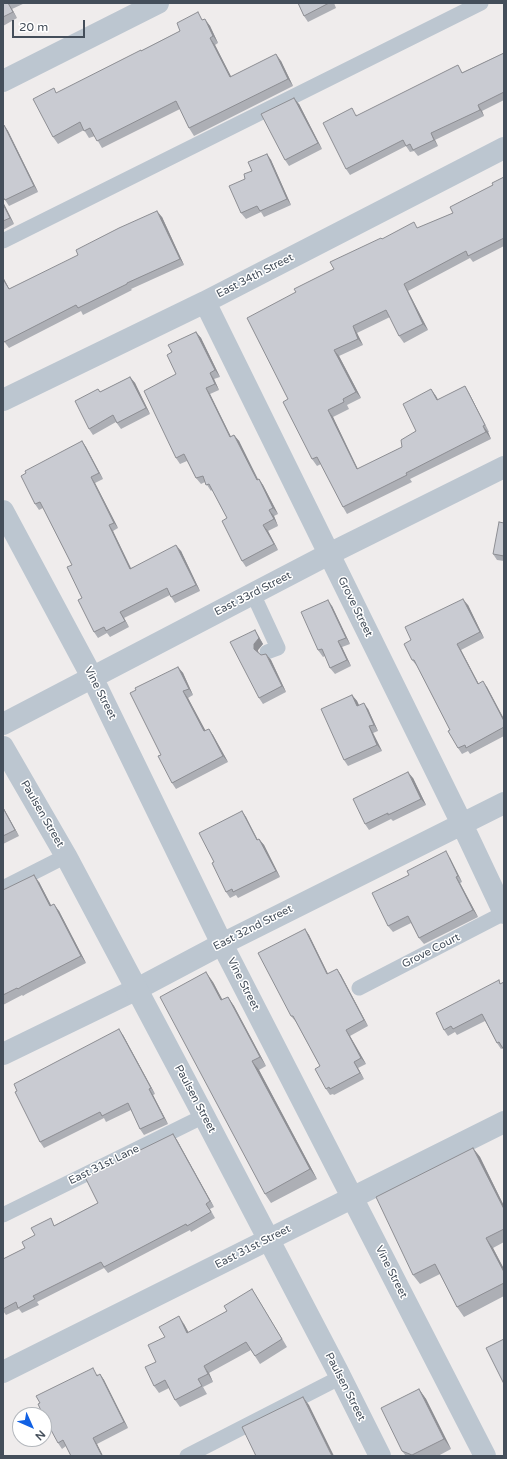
<!DOCTYPE html>
<style>
body{margin:0}
#map{position:relative;width:507px;height:1459px;overflow:hidden;background:#efecec;font-family:"Varela Round",sans-serif}
canvas{display:block}
.frame{position:absolute;inset:0;border:4px solid #444e5a;pointer-events:none}
.north{position:absolute;left:12px;top:1407px;width:40px;height:40px;box-sizing:border-box;background:#fff;border:1px solid #b4b8bd;border-radius:50%;rotate:135deg;font-size:11px;font-weight:700;line-height:16px;text-align:center;color:#444e5a}
.north::after{content:'';display:block;margin:auto;width:14px;height:18px;background:#1161e4;clip-path:polygon(50% 0,100% 100%,50% 72%,0 100%)}
.scale{position:absolute;left:12px;top:20px;width:73px;height:18px;box-sizing:border-box;border:2px solid #444e5a;border-top:0;padding-left:5px;font-size:12px;line-height:14px;white-space:nowrap;color:#444e5a;-webkit-text-stroke:3px #fff;paint-order:stroke}
</style>
<div id="map">
<canvas width="507" height="1459"></canvas>
<div class="frame"></div>
<div class="north">N</div>
<div class="scale">20 m</div>
</div>
<script>
const g = document.querySelector('canvas').getContext('2d');
g.lineJoin = 'round';
function poly(rows) {
  const path = new Path2D();
  for (const r of rows) {
    path.moveTo(r[0], r[1]);
    for (let i = 2; i < r.length; i += 2) path.lineTo(r[i], r[i + 1]);
  }
  return path;
}
function trace(path, color, width, dash) {
  g.strokeStyle = color;
  g.lineWidth = width;
  g.lineCap = dash ? 'butt' : 'round';
  g.setLineDash(dash || []);
  g.stroke(path);
}
function fill(path, color) {
  g.fillStyle = color;
  g.fill(path, 'evenodd');
}
function label(font, color, halo, rows, align = 'center') {
  g.font = font + ' "Varela Round",sans-serif';
  g.lineWidth = 3;
  g.setLineDash([]);
  g.textBaseline = 'middle';
  g.strokeStyle = halo;
  g.fillStyle = color;
  for (const [text, x, y, turn = 0] of rows) {
    g.save();
    g.translate(x, y);
    g.rotate((+turn || 0) * Math.PI / 180);
    g.textAlign = isNaN(turn) ? turn : align;
    if (halo) g.strokeText(text, 0, 0);
    g.fillText(text, 0, 0);
    g.restore();
  }
}
trace(poly([
 [3,241,481,3],
 [253,594,278,648,267,652],
 [3,888,66,856],
 [359,988,504,913],
 [3,1215,204,1116],
 [187,1456,341,1377]
]), '#bcc6d0', 15);
trace(poly([
 [3,81,158,3],
 [205,302,462,824,504,913],
 [3,400,205,302,504,148],
 [3,511,92,677,222,944,485,1456],
 [3,724,329,554,504,467],
 [3,1054,137,989,222,944,504,803],
 [3,1372,504,1122]
]), '#bcc6d0', 22);
trace(poly([
 [3,747,66,856,204,1116,337,1370,380,1456]
]), '#bcc6d0', 22);
fill(poly([
 [3,3,25,3,12,9,17,18,3,26],
 [298,3,334,3,336,8,308,22,304,16],
 [204,19,210,26,218,43,215,45,231,77,281,61,293,86,194,136,189,128,180,109,102,148,95,136,89,138,84,130,58,144,53,137,57,93],
 [504,53,504,100,482,111,484,116,435,140,438,146,418,156,414,151,410,152,406,146,350,175,346,169,356,114,357,116,463,72],
 [299,104,322,149,289,166,285,160],
 [4,125,8,131,38,192,9,206,5,200],
 [267,154,271,160,291,205,264,217,261,212,246,219,241,213,245,179],
 [504,177,504,246,473,262,470,258,408,291,428,330,404,343,399,336,390,317,357,333,363,345,339,356,361,398,347,405,349,409,333,417,358,469,402,447,416,431,431,389,438,400,465,386,469,393,489,432,488,432,491,439,410,479,412,482,347,514,343,507,321,464,317,466,312,459,288,399,296,292,382,239,418,228,453,213],
 [3,202,14,224,3,230],
 [162,217,184,265,131,289,132,290,83,315,81,311,9,348,3,340,3,277,9,289],
 [196,332,201,338,220,377,214,379,219,390,210,394,231,437,234,435,239,441,258,479,259,479,263,485,278,514,274,516,278,526,268,531,278,550,246,567,242,561,227,518,212,490,211,491,205,482,201,484,196,478,187,461,180,464,176,458,176,374,172,352],
 [130,377,135,383,150,414,121,429,116,422,93,435,89,429,98,389,100,392],
 [82,441,86,447,103,479,95,483,118,528,113,531,131,568,181,551,200,591,175,603,170,595,124,618,129,627,110,637,107,633,98,638,94,632,82,598,72,565,43,508,39,510,35,504,26,473],
 [504,523,504,561,497,560,493,554],
 [468,605,484,638,461,650,478,683,487,687,504,719,504,736,470,754,468,751,462,754,458,748,450,730,417,666,412,660,411,640],
 [332,606,350,644,342,647,351,666,335,674,330,668,325,656,323,657,318,650],
 [255,630,263,644,258,650,258,653,261,655,266,654,271,660,286,692,263,704,259,698],
 [178,667,183,673,193,695,188,698,205,731,209,729,213,735,228,762,176,789,172,783,161,755],
 [352,695,357,701,359,705,368,709,378,731,373,733,382,751,348,766,344,760],
 [413,778,426,805,393,821,391,819,369,830,365,824],
 [3,807,19,836,3,844],
 [242,811,246,817,258,840,259,839,264,845,280,877,238,898,236,895,230,898,226,892,214,862],
 [450,858,462,882,460,883,478,917,424,944,419,938,411,923,393,932,388,926],
 [39,882,51,905,59,911,86,963,26,994,23,996,22,995,3,1005,3,890],
 [305,929,309,935,328,974,337,969,341,975,368,1026,350,1036,366,1064,358,1068,364,1079,334,1095,333,1094,330,1095,326,1089,320,1066,296,1022,291,1016],
 [213,982,222,1000,228,997,234,1006,266,1066,259,1070,317,1179,271,1203,265,1194],
 [504,982,504,1050,503,1048,501,1049,497,1043,485,1021,457,1035,455,1032,448,1036,444,1030,501,984],
 [123,1035,155,1094,153,1095,168,1124,144,1135,140,1129,131,1110,106,1122,104,1118,44,1148,40,1142],
 [173,1134,177,1140,214,1207,210,1209,215,1218,191,1232,190,1230,108,1273,104,1268,37,1302,39,1305,22,1313,19,1309,6,1315,3,1311,3,1259,25,1248,55,1225,98,1203],
 [473,1148,480,1157,504,1206,504,1242,493,1248,504,1269,504,1296,464,1317,457,1307,440,1274,420,1284,413,1275],
 [252,1289,287,1347,260,1364,251,1350,209,1373,213,1382,203,1387,207,1394,180,1407,175,1400,169,1388,159,1393,154,1386,156,1362,165,1337,184,1324,189,1333,227,1311],
 [97,1374,98,1375,100,1374,104,1380,128,1428,97,1444,103,1456,71,1456,66,1446,62,1449,58,1443],
 [419,1389,426,1399,451,1449,438,1456,406,1456,402,1451]
]), '#adafb5');
fill(poly([
 [8,3,12,9,17,18,13,12],
 [205,19,210,26,218,43,213,36],
 [210,38,215,45,235,84,230,77],
 [276,54,281,61,293,86,288,79],
 [294,98,299,104,322,149,318,143],
 [478,105,482,111,484,116,480,110],
 [4,125,8,131,38,192,34,186],
 [431,133,435,140,438,146,434,140],
 [267,154,271,160,291,205,287,199],
 [3,202,14,224,10,218,3,204],
 [157,211,162,217,184,265,180,259],
 [3,277,13,296,3,279],
 [404,284,408,291,428,330,423,324],
 [353,326,357,333,363,345,358,339],
 [196,332,201,338,220,377,215,370],
 [334,350,339,356,361,398,356,392],
 [210,373,214,379,219,390,215,384],
 [130,377,135,383,150,414,146,408],
 [465,386,469,393,489,432,485,425],
 [206,388,210,394,234,443,230,437],
 [431,389,436,396,442,407,437,400],
 [328,410,333,417,361,476,357,469],
 [483,426,488,432,491,439,486,432],
 [234,435,239,441,261,486,257,480],
 [82,441,86,447,103,479,99,473],
 [91,477,95,483,118,528,114,523],
 [259,479,263,485,278,514,273,508],
 [269,510,274,516,278,526,274,519],
 [109,525,113,531,134,575,130,569],
 [263,525,268,531,278,550,274,544],
 [176,545,181,551,200,591,196,585],
 [463,599,468,605,484,638,480,632],
 [328,600,332,606,350,644,346,638],
 [120,612,124,618,129,627,125,621],
 [255,630,263,644,258,650,259,655,254,649,254,644],
 [338,641,342,647,351,666,347,660],
 [457,644,461,650,482,690,478,684],
 [266,654,271,660,286,692,282,686],
 [178,667,183,673,193,695,189,689],
 [483,681,487,687,504,719,504,721],
 [183,691,188,698,209,737,204,731],
 [352,695,357,701,362,712,357,706],
 [364,703,368,709,378,731,374,725],
 [369,726,373,733,382,751,377,745],
 [209,729,213,735,228,762,223,756],
 [408,772,413,778,426,805,421,799],
 [3,807,19,836,15,830,3,808],
 [242,811,246,817,261,847,257,840],
 [259,839,264,845,280,877,276,871],
 [446,851,450,858,462,882,458,876],
 [34,875,39,882,55,913,50,906],
 [456,877,460,883,478,917,473,910],
 [54,904,59,911,86,963,81,956],
 [305,929,309,935,331,980,327,974],
 [337,969,341,975,368,1026,364,1020],
 [206,972,213,982,228,1010,221,1000],
 [228,997,234,1006,266,1066,260,1057],
 [119,1029,123,1035,155,1094,151,1088],
 [346,1030,350,1036,366,1064,361,1058],
 [252,1061,259,1070,317,1179,310,1169],
 [354,1062,358,1068,364,1079,360,1073],
 [149,1089,153,1095,168,1124,164,1118],
 [173,1134,177,1140,214,1207,210,1201],
 [473,1148,480,1157,504,1206,504,1209],
 [486,1238,493,1248,504,1269,504,1272],
 [252,1289,257,1297,287,1347,282,1339],
 [179,1316,184,1324,193,1341,187,1333],
 [204,1366,209,1373,213,1382,208,1374],
 [100,1374,104,1380,128,1428,124,1422],
 [419,1389,426,1399,451,1449,444,1439],
 [303,1397,309,1405,334,1456,332,1456],
 [93,1438,97,1444,103,1456,102,1456]
]), '#8d8e93');
const building = poly([
 [3,3,9,3,8,3,13,12,3,17,3,3],
 [298,3,329,3,304,16,298,3],
 [198,12,202,20,205,19,213,36,210,38,230,77,276,54,288,79,189,128,176,101,97,141,90,128,84,131,80,122,53,137,33,99,54,88,56,93,141,50,141,51,180,31,177,23,198,12],
 [504,53,504,92,478,105,480,110,431,133,434,140,413,150,410,144,406,146,403,140,346,169,323,123,352,108,356,116,458,65,462,73,504,53],
 [294,98,318,143,285,160,261,114,294,98],
 [3,125,4,125,34,186,5,200,3,197,3,125],
 [267,154,287,199,260,211,257,206,241,213,229,186,245,179,244,174,252,171,248,162,267,154],
 [504,177,504,238,468,256,466,251,404,284,423,324,399,336,386,310,353,326,358,339,334,350,356,392,343,399,344,402,328,410,357,469,402,447,401,440,416,431,403,404,431,389,437,400,465,386,485,425,483,426,486,432,406,473,407,475,343,507,317,457,312,459,283,402,288,399,247,318,296,292,294,289,334,269,330,262,381,238,382,239,414,222,417,228,453,213,450,207,493,185,492,183,504,177],
 [3,204,10,218,3,221,3,204],
 [157,211,180,259,127,283,127,284,78,308,76,305,4,342,3,340,3,279,9,289,78,255,76,250,119,228,157,211],
 [196,332,215,370,210,373,215,384,206,388,230,437,234,435,257,480,259,479,273,508,269,510,274,519,263,525,274,544,242,561,222,521,227,518,209,484,206,485,203,476,196,478,184,454,176,458,144,391,176,374,167,355,172,352,168,345,196,332],
 [130,377,146,408,117,423,113,415,89,429,75,401,98,389,100,392,130,377],
 [82,441,99,473,91,477,114,523,109,525,130,569,176,545,196,585,171,597,167,588,120,612,125,621,106,631,104,627,94,632,78,600,82,598,67,567,72,565,40,502,35,504,21,476,26,473,25,471,82,441],
 [499,522,504,523,504,556,493,554,499,522],
 [463,599,480,632,457,644,478,684,483,681,504,721,504,727,466,748,465,745,458,748,448,731,450,730,414,660,412,660,404,644,411,640,405,627,463,599],
 [328,600,346,638,338,641,347,660,330,668,322,649,318,650,301,612,328,600],
 [255,630,259,638,254,644,254,649,261,655,266,654,282,686,259,698,230,642,255,630],
 [178,667,189,689,183,691,204,731,209,729,223,756,172,783,158,756,161,755,130,693,136,690,135,688,178,667],
 [352,695,357,706,364,703,374,725,369,726,377,745,344,760,321,709,352,695],
 [408,772,421,799,388,815,388,813,365,824,353,799,408,772],
 [3,808,15,830,3,836,3,808],
 [242,811,257,840,259,839,276,871,233,892,232,889,226,892,212,863,214,862,199,833,242,811],
 [446,851,458,876,456,877,473,910,419,938,408,916,388,926,372,893,409,875,407,871,446,851],
 [34,875,50,906,54,904,81,956,21,987,18,989,17,988,3,995,3,890,34,875],
 [305,929,327,974,337,969,364,1020,346,1030,361,1058,354,1062,360,1073,330,1089,329,1087,326,1089,315,1069,320,1066,293,1016,291,1016,258,953,305,929],
 [206,972,221,1000,228,997,260,1057,252,1061,310,1169,265,1194,160,997,206,972],
 [499,980,500,984,504,982,504,1050,499,1042,497,1043,482,1014,453,1029,451,1026,444,1030,436,1013,499,980],
 [119,1029,151,1088,149,1089,164,1118,140,1129,128,1103,102,1116,100,1112,40,1142,15,1092,17,1091,14,1084,119,1029],
 [173,1134,210,1201,206,1204,211,1212,187,1226,186,1224,104,1267,101,1262,33,1296,35,1299,18,1308,16,1302,3,1309,3,1259,25,1248,22,1242,35,1235,31,1228,51,1218,54,1226,98,1203,85,1177,173,1134],
 [473,1148,504,1209,504,1229,486,1238,504,1272,504,1283,457,1307,435,1264,413,1275,376,1197,473,1148],
 [252,1289,282,1339,255,1356,246,1342,204,1366,208,1374,198,1379,202,1386,175,1400,165,1380,154,1386,145,1367,156,1362,148,1345,165,1337,159,1327,179,1316,187,1333,227,1311,224,1306,252,1289],
 [504,1339,504,1384,486,1348,504,1339],
 [93,1368,97,1376,100,1374,124,1422,93,1438,102,1456,71,1456,63,1440,58,1443,44,1417,44,1415,43,1415,38,1404,40,1403,36,1396,93,1368],
 [419,1389,444,1439,412,1455,402,1451,381,1408,419,1389],
 [303,1397,332,1456,256,1456,242,1427,303,1397]
]);
fill(building, '#c9cbd2');
trace(building, '#8d8e93', 1);
label('11px', '#444e5a', '#fff', [
 ["East 34th Street",255,276,-27],
 ["East 33rd Street",253,594,-27],
 ["Grove Street",355,607,64],
 ["Vine Street",100,693,63],
 ["Paulsen Street",42,814,60],
 ["East 32nd Street",253,928,-27],
 ["Grove Court",431,951,-27],
 ["Vine Street",243,984,63],
 ["Paulsen Street",195,1099,62],
 ["East 31st Lane",104,1165,-26],
 ["East 31st Street",253,1247,-27],
 ["Vine Street",391,1272,63],
 ["Paulsen Street",345,1387,63]
]);
</script>
